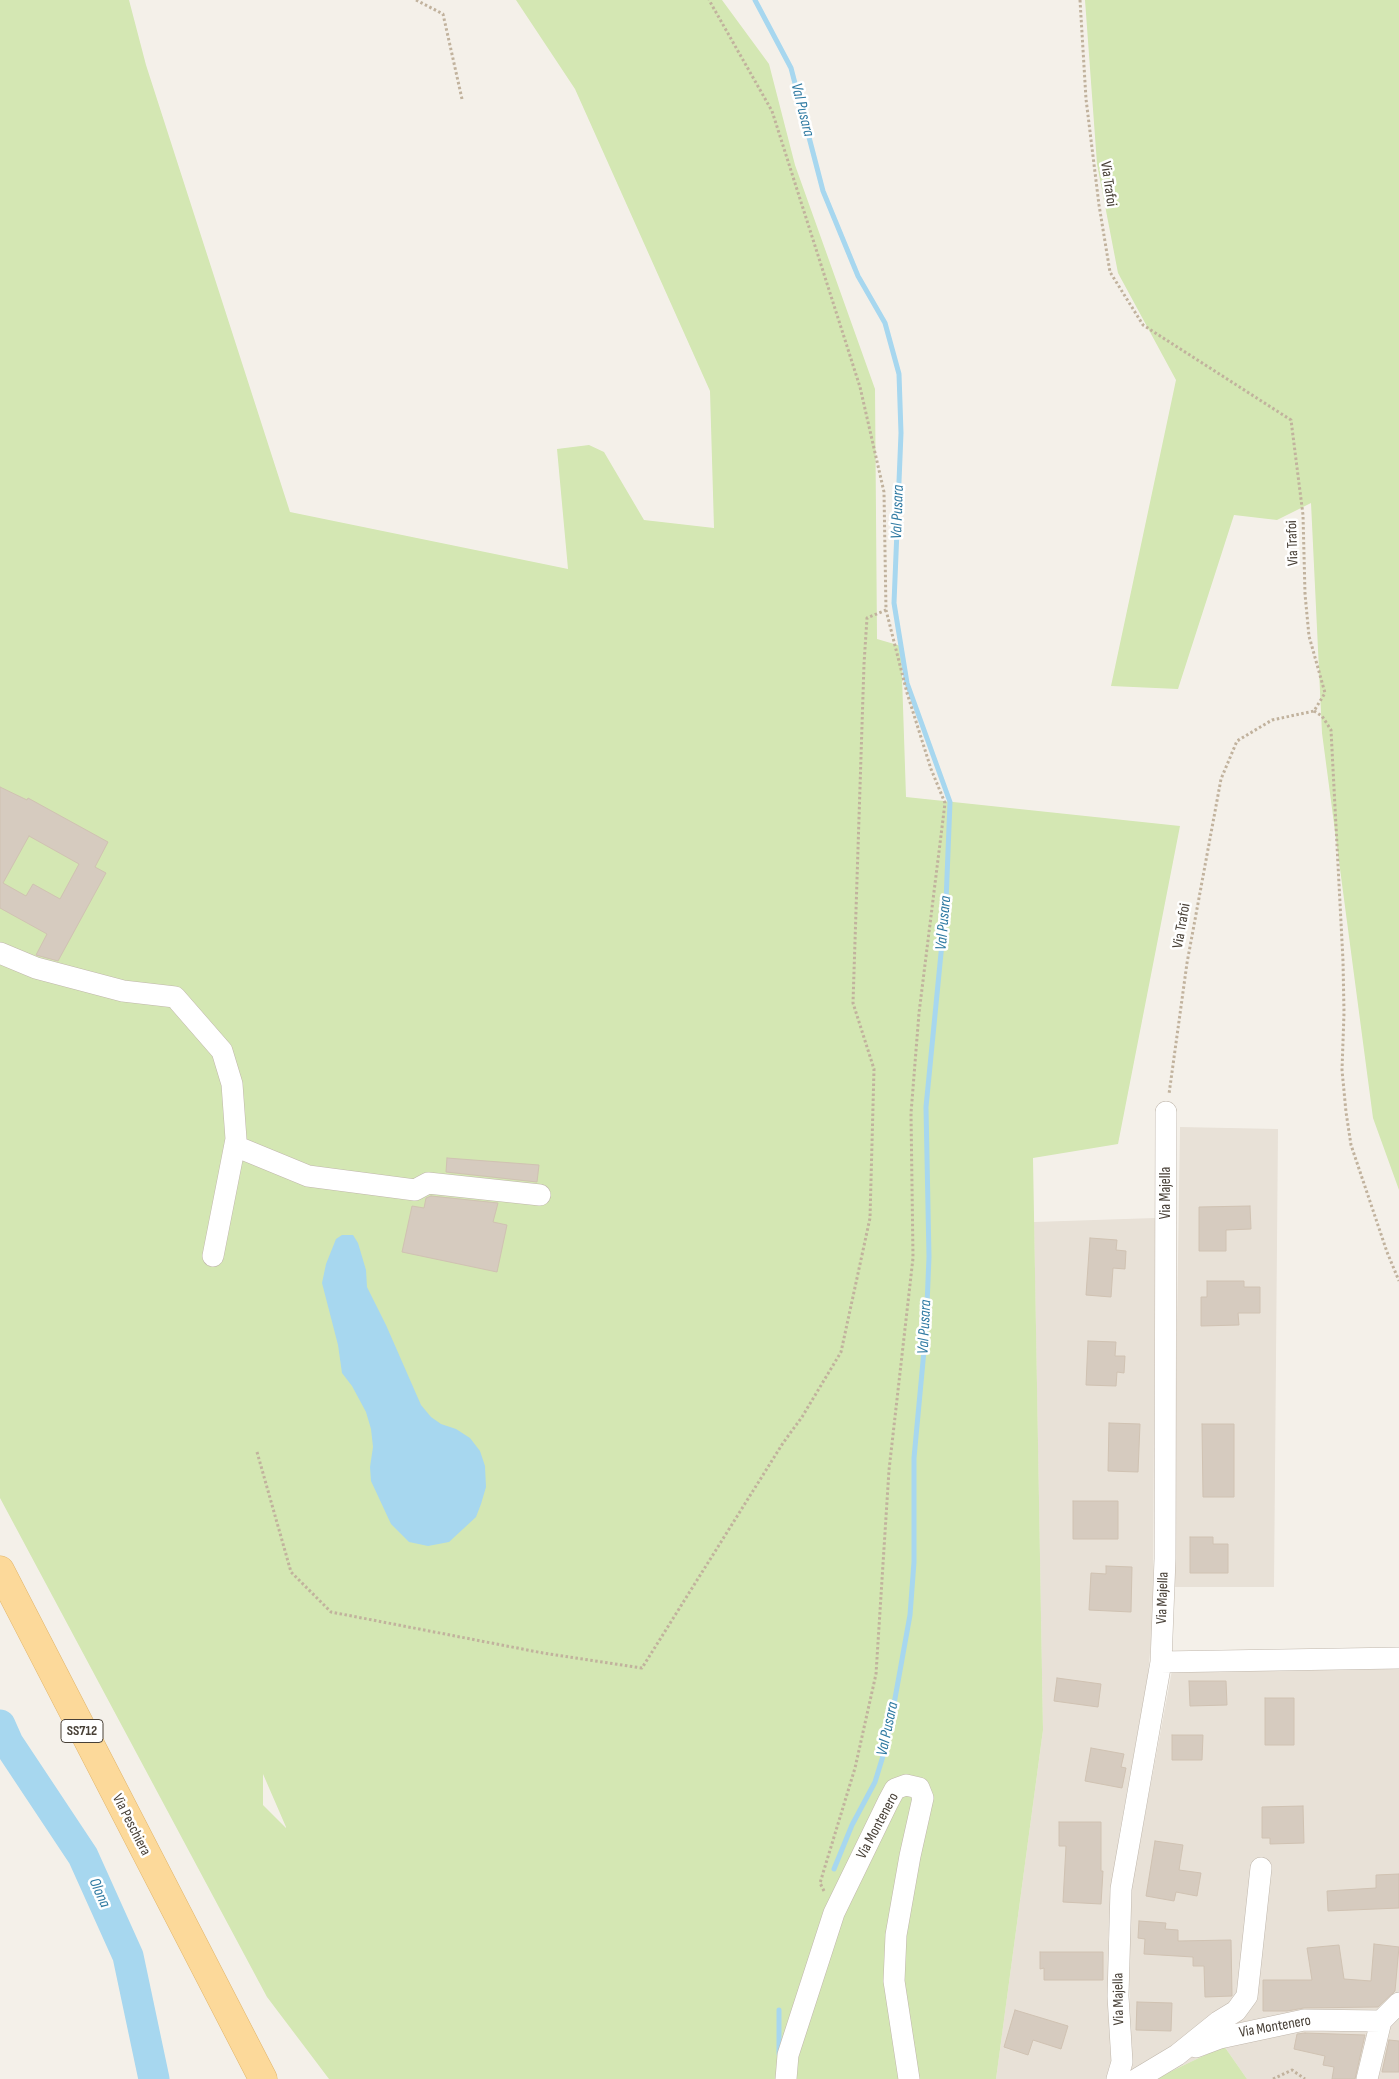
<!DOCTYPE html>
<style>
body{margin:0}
canvas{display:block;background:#f4f0e9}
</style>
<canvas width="1399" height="2079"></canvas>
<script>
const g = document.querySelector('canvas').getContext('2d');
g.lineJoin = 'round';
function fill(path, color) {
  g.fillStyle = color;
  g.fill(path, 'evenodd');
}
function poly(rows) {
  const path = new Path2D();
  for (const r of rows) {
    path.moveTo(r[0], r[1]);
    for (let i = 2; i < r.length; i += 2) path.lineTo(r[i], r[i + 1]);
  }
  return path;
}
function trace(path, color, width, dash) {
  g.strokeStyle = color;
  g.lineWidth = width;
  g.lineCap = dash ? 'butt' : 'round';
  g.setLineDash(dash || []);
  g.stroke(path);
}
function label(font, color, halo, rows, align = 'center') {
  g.font = font + ' "Sofia Sans Condensed",sans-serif';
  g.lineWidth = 5;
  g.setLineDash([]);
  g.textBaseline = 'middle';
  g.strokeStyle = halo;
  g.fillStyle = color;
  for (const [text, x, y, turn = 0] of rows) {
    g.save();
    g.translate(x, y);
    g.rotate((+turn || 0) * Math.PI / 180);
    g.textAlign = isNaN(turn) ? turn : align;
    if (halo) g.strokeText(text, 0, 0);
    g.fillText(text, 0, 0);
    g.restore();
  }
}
fill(poly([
 [1180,1127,1278,1129,1274,1587,1173,1587],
 [1155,1218,1153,1619,1148,1675,1119,1836,1108,1938,1114,2079,996,2079,1043,1730,1034,1222],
 [1399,1667,1399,2079,1247,2079,1224,2046,1155,2079,1133,2079,1131,2064,1129,1957,1132,1885,1172,1670]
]), '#e8e1d7');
fill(poly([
 [0,0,129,0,146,65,290,512,568,569,557,449,589,445,604,452,644,520,714,528,710,391,575,89,516,0,722,0,769,64,795,165,875,389,877,639,901,646,906,797,1180,826,1118,1144,1033,1158,1043,1730,996,2079,329,2079,267,1997,0,1498],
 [263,1774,286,1827,286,1828,263,1805],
 [1085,0,1399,0,1399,1190,1373,1118,1322,733,1311,503,1277,520,1234,515,1178,689,1111,686,1176,380,1118,273,1097,164],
 [1224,2046,1247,2079,1155,2079]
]), '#d4e7b3');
fill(poly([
 [342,1235,353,1235,358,1243,366,1270,367,1287,386,1325,421,1405,431,1417,441,1424,456,1429,470,1438,480,1451,485,1466,486,1487,481,1504,476,1517,449,1542,428,1546,409,1542,391,1524,371,1481,370,1467,373,1447,371,1429,366,1412,352,1386,342,1373,338,1345,322,1283,326,1264,336,1239]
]), '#a7d7ef');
trace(poly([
 [755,0,791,68,823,191,858,276,885,323,899,374,901,433,894,603,907,683,950,802,946,902,926,1107,929,1257,926,1329,914,1458,914,1562,910,1615,887,1743,875,1782,852,1825,834,1869],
 [779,2054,779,2010]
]), '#a7d7ef', 5);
trace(poly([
 [0,1725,8,1743,83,1856,128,1956,154,2079]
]), '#a7d7ef', 31);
const building = poly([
 [0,787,27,800,28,798,108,842,95,867,106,873,58,961,36,955,47,934,0,908,0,787],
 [29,836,79,864,60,899,33,884,26,896,3,883,29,836],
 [447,1158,539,1165,537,1182,446,1172,447,1158],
 [431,1196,498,1203,493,1222,507,1225,497,1272,402,1252,412,1206,424,1208,426,1198,431,1196],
 [1250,1206,1251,1229,1226,1230,1226,1251,1199,1251,1199,1207,1250,1206],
 [1090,1238,1117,1240,1116,1250,1126,1251,1125,1269,1113,1268,1111,1297,1086,1295,1090,1238],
 [1207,1281,1244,1281,1244,1287,1260,1287,1260,1313,1238,1313,1239,1325,1201,1326,1201,1297,1207,1297,1207,1281],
 [1088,1341,1116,1342,1115,1356,1125,1356,1124,1373,1117,1372,1116,1386,1086,1385,1088,1341],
 [1109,1423,1140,1424,1138,1472,1108,1471,1109,1423],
 [1202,1424,1234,1424,1234,1497,1203,1497,1202,1424],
 [1073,1501,1118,1501,1118,1539,1073,1539,1073,1501],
 [1190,1537,1213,1537,1213,1544,1228,1544,1228,1573,1190,1573,1190,1537],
 [1106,1566,1132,1567,1131,1612,1089,1610,1091,1573,1106,1574,1106,1566],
 [1057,1678,1101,1684,1098,1707,1054,1701,1057,1678],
 [1189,1681,1226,1681,1227,1705,1190,1706,1189,1681],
 [1265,1698,1294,1698,1294,1745,1265,1745,1265,1698],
 [1172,1735,1203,1735,1202,1760,1172,1760,1172,1735],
 [1091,1748,1124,1754,1121,1767,1126,1768,1122,1788,1085,1781,1091,1748],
 [1303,1806,1304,1843,1270,1844,1270,1838,1262,1838,1262,1807,1303,1806],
 [1059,1822,1101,1822,1101,1871,1103,1871,1101,1904,1063,1902,1066,1846,1059,1846,1059,1822],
 [1155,1841,1183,1845,1179,1870,1201,1873,1197,1896,1176,1892,1174,1901,1146,1896,1155,1841],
 [1399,1874,1399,1908,1328,1911,1327,1891,1376,1888,1376,1875,1399,1874],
 [1139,1921,1166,1923,1165,1929,1178,1930,1178,1941,1231,1940,1232,1996,1205,1997,1204,1966,1193,1966,1193,1957,1144,1954,1145,1939,1138,1938,1139,1921],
 [1374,1944,1399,1947,1395,1991,1378,2007,1304,2008,1287,2011,1263,2011,1263,1980,1312,1980,1307,1948,1339,1945,1344,1979,1371,1981,1374,1944],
 [1040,1952,1103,1952,1103,1980,1044,1980,1044,1968,1040,1969,1040,1952],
 [1137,2002,1172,2003,1171,2031,1136,2030,1137,2002],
 [1015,2010,1068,2026,1061,2049,1033,2040,1028,2055,1004,2047,1015,2010],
 [1305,2033,1365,2035,1355,2079,1332,2079,1334,2067,1323,2065,1325,2056,1294,2049,1297,2034,1305,2033],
 [1389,2040,1399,2041,1399,2072,1382,2072,1389,2040]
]);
fill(building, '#d6cbbf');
trace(building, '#d0c2b2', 1);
const minor = poly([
 [0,953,36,968,123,991,175,997,222,1051,232,1084,236,1139,213,1256],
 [235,1146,308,1176,415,1190,428,1183,540,1195],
 [1161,1662,1399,1658],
 [1196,2047,1220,2038,1304,2020,1381,2021,1399,2003],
 [786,2079,788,2055,834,1913,888,1802,895,1789,906,1785,919,1788,923,1798,910,1856,896,1935,894,1981,909,2079],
 [1117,2079,1122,2062,1118,1996,1121,1889,1161,1662,1165,1559,1166,1112],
 [1137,2079,1177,2055,1218,2022,1236,2011,1247,1996,1261,1868],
 [1367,2079,1381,2021]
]);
const major = poly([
 [0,1570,263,2079]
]);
trace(minor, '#c0b7ac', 22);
trace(major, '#e1b56a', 29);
trace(poly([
 [416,0,443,14,462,99],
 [1080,0,1086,99,1099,205,1110,272,1143,325,1291,420,1303,515,1305,594,1309,636,1325,693,1314,711,1272,720,1237,741,1221,779,1187,963,1169,1094],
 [1314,711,1322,716,1331,730,1343,961,1344,1013,1342,1070,1346,1112,1351,1145,1387,1252,1399,1281],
 [257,1452,291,1572,331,1612,543,1653,642,1668,783,1443,802,1417,841,1352,870,1218,874,1069,853,1003,864,664,867,618,886,610,884,492,860,387,772,111,709,0],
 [824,1891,820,1883,855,1768,876,1674,889,1470,913,1258,911,1113,919,1013,945,803,931,769,907,693,886,610],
 [1273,2079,1292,2070,1305,2079]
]), '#c1b29d', 3, [2.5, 2.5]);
trace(minor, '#fff', 21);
trace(major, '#fcd99a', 28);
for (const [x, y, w] of [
 [82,1731,42]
]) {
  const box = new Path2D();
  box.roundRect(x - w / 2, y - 11.5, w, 23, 4);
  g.fillStyle = '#fff';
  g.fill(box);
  trace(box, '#484037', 1);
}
label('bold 14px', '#484037', null, [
 ["SS712",82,1731]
]);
label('15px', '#484037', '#fff', [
 ["Via Trafoi",1108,184,82],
 ["Via Trafoi",1293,543,-92],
 ["Via Trafoi",1182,926,-80],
 ["Via Majella",1166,1193,-90],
 ["Via Majella",1163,1598,-88],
 ["Via Peschiera",131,1825,63],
 ["Via Montenero",878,1826,-62],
 ["Via Majella",1119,1999,-91],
 ["Via Montenero",1275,2027,-10]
]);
label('italic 16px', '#2f7aa2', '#fff', [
 ["Val Pusara",802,110,76],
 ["Val Pusara",898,512,-88],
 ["Val Pusara",944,923,-85],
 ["Val Pusara",925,1327,-87],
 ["Val Pusara",888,1729,-78],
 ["Olona",99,1893,66]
]);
</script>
